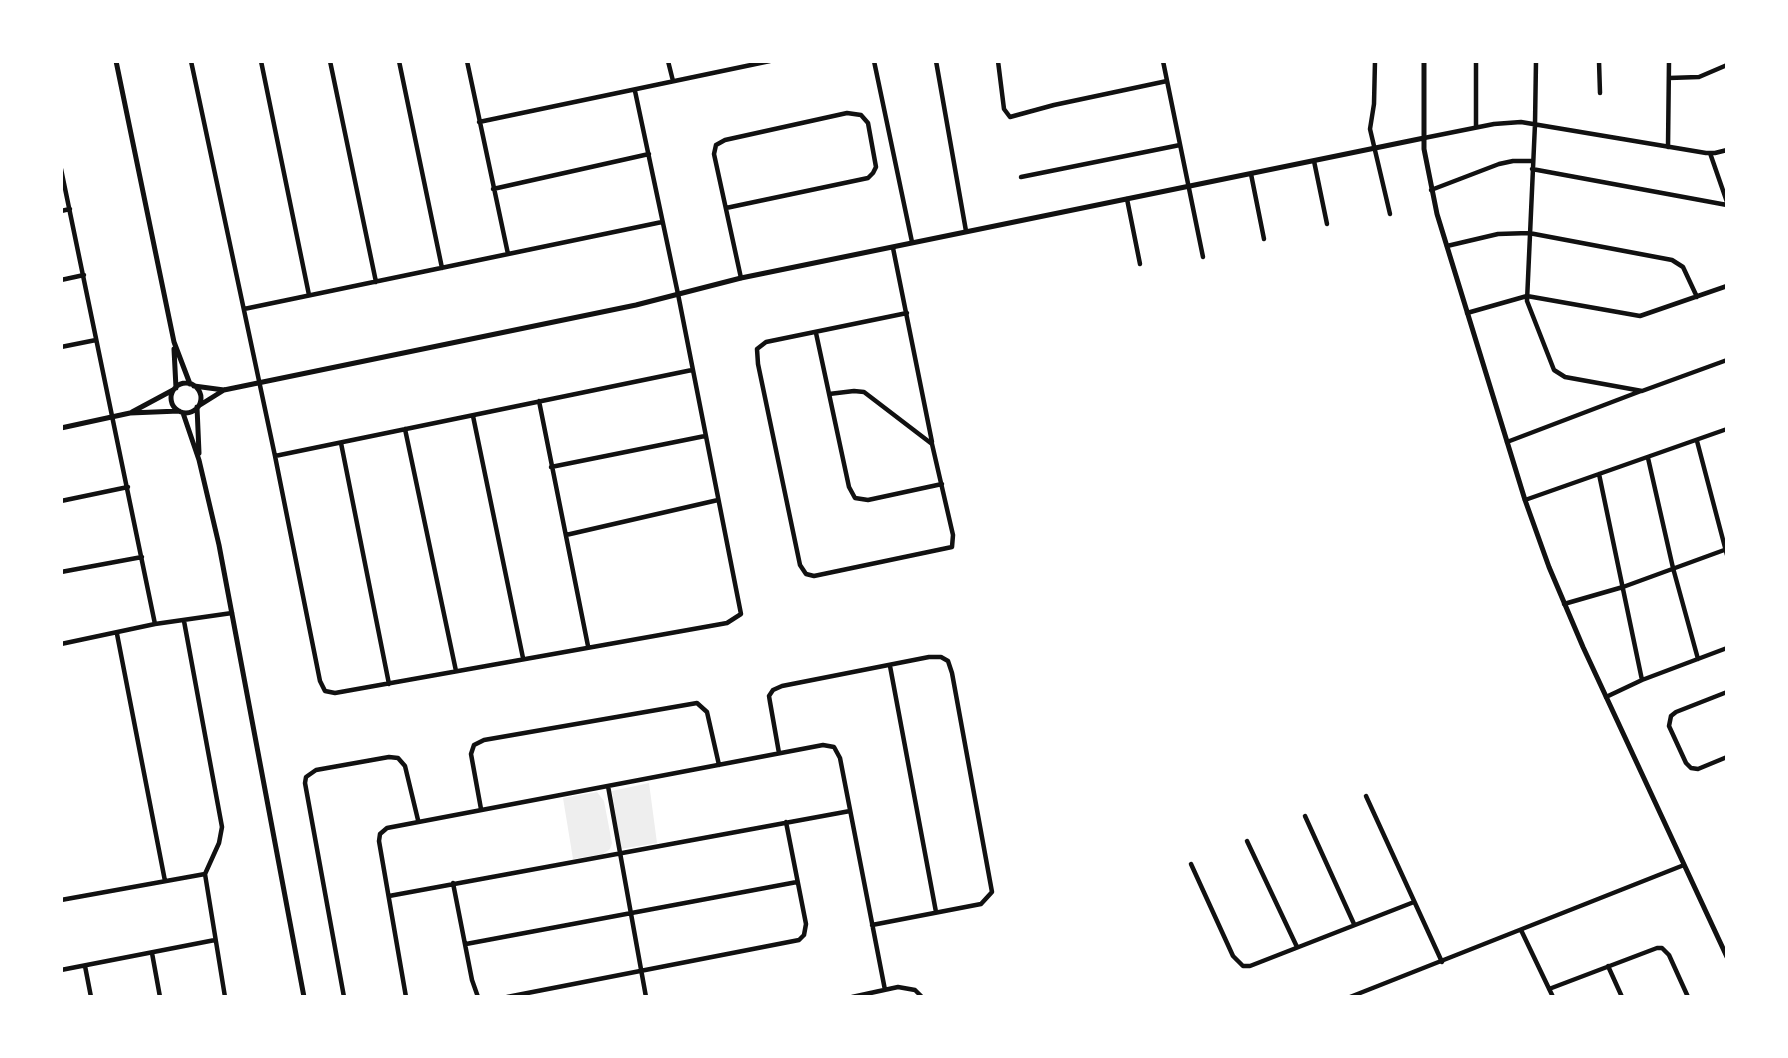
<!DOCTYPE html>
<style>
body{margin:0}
#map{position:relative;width:1788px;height:1058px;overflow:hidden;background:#fff;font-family:"Space Grotesk",sans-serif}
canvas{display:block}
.frame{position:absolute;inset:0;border:63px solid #fff;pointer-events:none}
</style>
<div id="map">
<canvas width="1788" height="1058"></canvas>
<div class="frame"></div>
</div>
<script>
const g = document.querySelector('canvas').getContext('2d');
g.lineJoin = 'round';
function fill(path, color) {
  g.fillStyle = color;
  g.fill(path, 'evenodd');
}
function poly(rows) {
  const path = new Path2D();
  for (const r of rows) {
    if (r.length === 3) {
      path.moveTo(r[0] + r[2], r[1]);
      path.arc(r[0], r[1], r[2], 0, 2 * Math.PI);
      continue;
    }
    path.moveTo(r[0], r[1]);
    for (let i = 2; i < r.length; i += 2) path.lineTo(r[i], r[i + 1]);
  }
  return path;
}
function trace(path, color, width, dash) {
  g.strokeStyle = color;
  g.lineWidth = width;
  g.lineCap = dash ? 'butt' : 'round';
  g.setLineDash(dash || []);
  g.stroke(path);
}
fill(poly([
 [649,783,657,843,621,849,612,791],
 [597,792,604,801,612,843,610,849,603,854,573,859,563,798]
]), '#eee');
trace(poly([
 [191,61,275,456,320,681,325,691,335,693,727,623,741,614,678,294,635,91],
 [261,61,309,295],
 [330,61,376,282],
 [399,61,442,268],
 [467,61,508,254],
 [668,61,673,81],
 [874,61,912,242],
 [936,61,966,231],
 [998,61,1004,109,1010,117,1054,105,1167,81],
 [1163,61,1203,257],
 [1375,61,1374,104,1370,129,1390,214],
 [1536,61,1535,124,1527,301,1554,370,1565,377,1642,391,1727,360],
 [1599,61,1600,93],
 [1669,78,1699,77,1727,65],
 [479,122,770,61],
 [1476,127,1476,61],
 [1424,138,1494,124,1521,122,1706,153,1715,153,1727,150],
 [1668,147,1669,61],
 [1710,153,1727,202],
 [1314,161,1327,224],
 [61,169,155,624],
 [1532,169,1727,205],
 [1251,174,1264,239],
 [1021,177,1180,145],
 [493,189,649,154],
 [1431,190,1499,164,1513,161,1533,161],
 [1127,199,1140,264],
 [726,208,868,178,873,173,876,167,868,123,861,115,847,113,725,140,716,145,714,154,741,278],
 [61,211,70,209],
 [1447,246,1498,234,1529,233,1672,260,1683,267,1697,297],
 [893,248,932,442],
 [61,280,84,275],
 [244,309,662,222],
 [1467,313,1527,296,1640,316,1727,286],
 [816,333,849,487,855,498,868,500,942,484],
 [61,347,96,340],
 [829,394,854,391,864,392,932,444,953,535,952,547,814,576,806,574,800,565,758,364,757,349,766,342,907,313],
 [539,401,588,646],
 [473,416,523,658],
 [405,429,456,671],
 [1697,441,1727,555],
 [1507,442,1641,391],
 [341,443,389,684],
 [275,456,692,370],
 [1648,458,1673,568,1698,659],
 [551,467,705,436],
 [1599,474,1642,680],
 [1525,500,1727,429],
 [61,501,128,487],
 [566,535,718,500],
 [61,572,142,557],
 [1564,604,1623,587,1727,549],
 [184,621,222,827,219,843,205,874,225,997],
 [117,634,165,881],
 [61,644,155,624,232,613],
 [890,666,936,912],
 [1727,692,1676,712,1671,716,1669,726,1686,763,1691,768,1698,769,1727,757],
 [1606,697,1642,680,1727,648],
 [779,753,770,702,769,696,773,690,782,686,929,657,941,657,948,661,952,673,992,892,981,904,872,925],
 [608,786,646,997],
 [1366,796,1442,962],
 [481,809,471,754,474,745,484,740,697,703,707,712,719,765],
 [1305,816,1354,924],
 [1247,841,1297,947],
 [1191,864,1233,956,1243,966,1250,966,1414,902],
 [453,883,472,980,478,997],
 [389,896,850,811],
 [61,900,205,874],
 [1521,930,1553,997],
 [466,944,797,882],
 [152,953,160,997],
 [85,966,91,997],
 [1608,966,1622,997],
 [61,970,215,940],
 [1549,989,1657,948,1662,948,1669,955,1688,997],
 [344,997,305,783,306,777,316,770,389,757,398,758,405,766,418,820],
 [406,997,379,841,380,834,387,828,823,745,834,747,840,758,885,990],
 [507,997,799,940,804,935,806,924,786,822],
 [852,997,898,987,915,990,922,997],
 [1350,997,1684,865]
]), '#111', 4.5);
trace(poly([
 [116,61,174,342,190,384],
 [1424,61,1424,149,1437,214,1525,500,1549,567,1583,647,1727,957],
 [174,349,176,388],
 [186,398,15],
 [194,386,224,390,636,305,741,278,1424,138],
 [200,405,224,390],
 [197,407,199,453],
 [132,412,173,390],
 [183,413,199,460,219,545,304,997],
 [61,428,130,413,179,411]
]), '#111', 5);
</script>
